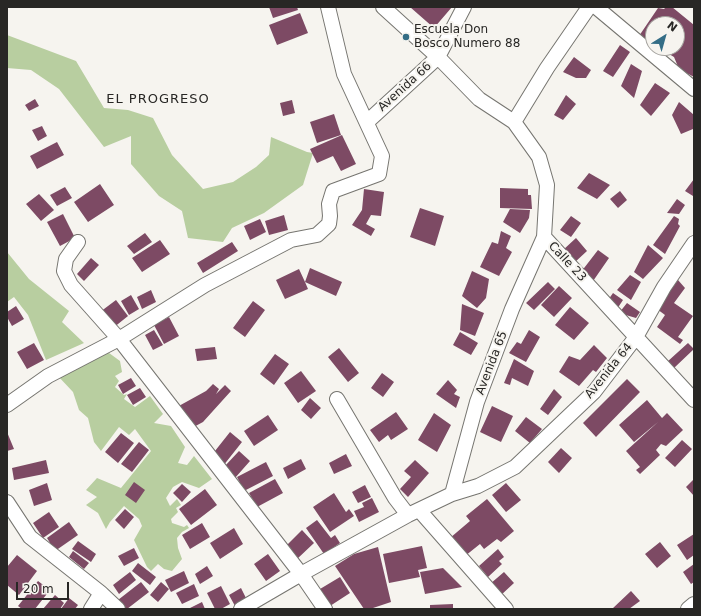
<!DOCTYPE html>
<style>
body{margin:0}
#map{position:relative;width:701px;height:616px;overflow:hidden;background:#f6f4ef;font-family:"DejaVu Sans",sans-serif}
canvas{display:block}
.frame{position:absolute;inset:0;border:8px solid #282725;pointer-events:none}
.north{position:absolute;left:645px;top:16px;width:40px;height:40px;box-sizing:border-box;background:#f6f4ef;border:1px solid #a4a29e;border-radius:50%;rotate:37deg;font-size:11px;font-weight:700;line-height:16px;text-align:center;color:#282725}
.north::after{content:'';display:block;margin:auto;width:14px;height:18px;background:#346d86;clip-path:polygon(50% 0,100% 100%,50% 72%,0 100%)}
.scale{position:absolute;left:16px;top:582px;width:53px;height:18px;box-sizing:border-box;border:2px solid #282725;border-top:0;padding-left:5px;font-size:12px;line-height:14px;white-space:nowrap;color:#282725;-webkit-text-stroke:3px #f6f4ef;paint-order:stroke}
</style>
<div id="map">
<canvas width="701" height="616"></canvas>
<div class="frame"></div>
<div class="north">N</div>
<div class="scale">20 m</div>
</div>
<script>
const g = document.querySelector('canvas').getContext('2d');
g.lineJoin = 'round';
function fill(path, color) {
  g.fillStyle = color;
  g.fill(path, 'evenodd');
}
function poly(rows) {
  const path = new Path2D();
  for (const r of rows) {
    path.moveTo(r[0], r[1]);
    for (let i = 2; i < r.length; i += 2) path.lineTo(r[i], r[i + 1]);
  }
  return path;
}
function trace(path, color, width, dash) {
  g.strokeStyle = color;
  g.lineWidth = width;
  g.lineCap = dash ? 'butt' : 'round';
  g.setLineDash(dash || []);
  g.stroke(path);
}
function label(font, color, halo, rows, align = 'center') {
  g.font = font + ' "DejaVu Sans",sans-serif';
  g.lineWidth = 4;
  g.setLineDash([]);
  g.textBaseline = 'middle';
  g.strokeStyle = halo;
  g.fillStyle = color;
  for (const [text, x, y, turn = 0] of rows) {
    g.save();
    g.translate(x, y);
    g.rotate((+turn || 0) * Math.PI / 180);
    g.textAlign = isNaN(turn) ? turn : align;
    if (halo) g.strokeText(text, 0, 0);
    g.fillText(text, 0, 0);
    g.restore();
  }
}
fill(poly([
 [7,35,76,61,104,108,128,110,153,118,172,155,203,189,233,182,256,167,269,155,271,137,307,152,313,153,303,185,264,213,232,228,223,242,188,238,182,211,159,196,131,164,131,136,104,147,59,89,31,70,7,68],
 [7,252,29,279,69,311,62,322,84,343,46,360,28,315,14,297,7,302],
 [105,350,120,361,122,372,115,376,119,381,115,387,124,395,127,394,124,399,135,407,150,396,163,414,154,423,171,426,185,447,178,463,187,465,194,456,212,479,199,488,182,482,173,487,166,498,170,506,177,499,181,505,176,508,178,512,171,519,172,523,184,527,187,525,189,528,182,532,177,538,178,548,182,559,172,571,164,569,158,564,151,571,147,567,134,540,142,526,139,519,124,506,110,522,106,529,98,513,86,505,97,497,86,490,97,478,121,488,151,451,135,429,129,435,119,427,101,451,94,442,88,418,79,410,73,392,57,375]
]), '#b8cea0');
fill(poly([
 [269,7,297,7,298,10,273,18],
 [410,7,452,7,434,28],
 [666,7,672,7,694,25,694,77,679,69,674,57,659,48,677,48,677,24,653,24,653,44,639,36,658,8,664,9],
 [300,13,308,33,277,45,269,25],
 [620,45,630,52,613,77,603,71],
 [574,57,591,70,586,78,576,78,563,72],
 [631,64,642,71,634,98,621,86],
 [655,83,670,93,651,116,640,105],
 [566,95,576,104,563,120,554,115],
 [35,99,39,106,29,111,25,105],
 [292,100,295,113,283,116,280,103],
 [679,102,694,115,693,129,681,134,672,115],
 [334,114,341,135,317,143,310,122],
 [42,126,47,136,38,141,32,130],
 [342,135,356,164,341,171,333,156,317,163,310,149],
 [57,142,64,155,37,169,30,156],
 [589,173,610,185,597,199,577,188],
 [694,179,694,195,693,196,685,191],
 [100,184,114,205,88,222,74,202],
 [65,187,72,198,57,206,50,195],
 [500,188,528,189,528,195,531,195,532,209,500,208],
 [364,189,384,192,381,216,371,215,366,224,375,229,371,236,352,225,362,210],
 [620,191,627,200,618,208,610,199],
 [39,194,54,210,41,221,26,204],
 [677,199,685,205,679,214,667,213],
 [420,208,444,216,435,246,410,237],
 [510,209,530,210,529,218,520,233,503,222],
 [63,214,75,238,60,246,47,222],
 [284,215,288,230,269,235,265,221],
 [571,216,581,223,571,237,560,230],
 [674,216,679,219,678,224,680,226,665,254,653,245],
 [260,219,266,232,250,240,244,226],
 [501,231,511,236,506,248,512,252,499,276,480,267,492,242,498,244],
 [145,233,152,242,134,254,127,246],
 [576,238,587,251,574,263,563,250],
 [160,240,170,254,142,272,132,258],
 [232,242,238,251,203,273,197,263],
 [648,245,663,258,643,279,634,272],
 [598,250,609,258,591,284,581,272],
 [91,258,99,265,84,281,77,274],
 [310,268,342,282,336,296,305,282,308,289,285,299,276,280,299,269,305,282],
 [472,271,489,279,486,298,477,308,462,296],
 [630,275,641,282,631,300,617,290],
 [678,280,685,288,674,303,693,316,678,337,683,340,680,344,657,327,665,315,657,309],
 [548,282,555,289,534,310,526,303],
 [559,286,572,298,554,317,541,305],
 [151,290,156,302,142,309,137,297],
 [613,293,623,300,617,309,606,303],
 [131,295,139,309,129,315,121,301],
 [116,300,128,316,113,328,100,312],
 [253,301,265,310,245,337,233,328],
 [627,303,640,312,636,318,619,313],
 [462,304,484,313,475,336,460,330],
 [16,306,24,319,12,326,7,317,7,312],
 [570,307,589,323,574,340,555,325],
 [169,317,179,336,164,344,154,325],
 [154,330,163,345,153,350,145,335],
 [529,330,540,337,526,362,509,353,517,342,521,344],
 [460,332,478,343,471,355,453,345],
 [34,343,44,360,27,369,17,352],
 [688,343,694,349,674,368,667,362],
 [594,345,607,358,596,372,593,370,579,386,559,372,569,356,580,360],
 [215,347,217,359,197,361,195,349],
 [339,348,359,373,348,382,328,357],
 [275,354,289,364,274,385,260,374],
 [514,359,534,371,528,386,512,378,510,385,504,383],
 [301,371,316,391,298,403,284,383],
 [382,373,394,382,383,397,371,388],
 [131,378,136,386,123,394,118,385],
 [627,379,640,392,596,437,583,423],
 [448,380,457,390,454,394,460,397,456,408,436,394],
 [213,384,219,389,216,394,225,385,231,391,203,422,190,429,177,407,206,391],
 [140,388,146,397,133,405,127,395],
 [554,389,562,397,548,415,540,409],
 [310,398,321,408,311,419,301,410],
 [647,400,662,418,667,413,683,430,666,446,661,444,656,450,660,455,640,474,636,470,640,467,626,451,658,422,634,442,619,425],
 [492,406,513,416,501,442,480,432],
 [396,412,408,429,391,440,388,435,379,442,370,430],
 [434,413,451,425,437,452,418,440],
 [268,415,278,430,254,446,244,431],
 [526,417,542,429,530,443,515,431],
 [7,432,14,449,7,451],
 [230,432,242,442,223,466,211,456],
 [121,433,134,443,118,463,105,452],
 [682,440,692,449,675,467,665,458],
 [139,442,149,450,132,472,121,464],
 [561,448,572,458,559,473,548,462],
 [239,451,250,461,235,478,224,467],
 [346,454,352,466,334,474,329,463],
 [301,459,306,469,288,479,283,468],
 [46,460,49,473,14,480,12,468],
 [415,460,429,473,408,497,400,489,411,477,404,471],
 [266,462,273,476,244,491,237,477],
 [275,479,283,493,257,507,249,493],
 [694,479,694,496,686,487],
 [134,482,145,490,136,503,125,495],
 [47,483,52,500,34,506,29,490],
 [506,483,521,500,506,512,492,495],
 [182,484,191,492,182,502,173,493],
 [365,485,371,497,358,503,352,492],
 [205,489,217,505,191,525,179,509],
 [334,493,346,512,349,509,354,516,330,532,313,507],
 [372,498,379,512,359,522,354,511,364,507,362,503],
 [487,499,514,531,501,542,497,539,484,549,480,544,465,556,450,538,470,521,466,516],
 [125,509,134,517,124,529,115,520],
 [49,512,59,527,43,538,33,523],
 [317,520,331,538,335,535,340,543,324,554,306,528],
 [69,522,78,535,55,551,47,538],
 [202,523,210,537,190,549,182,535],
 [234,528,243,544,220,559,210,543],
 [302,530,314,543,296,560,285,547],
 [694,534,694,555,687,560,677,545],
 [78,541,96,554,91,562,72,549],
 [660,542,671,556,657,568,645,554],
 [422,546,427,568,418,570,420,577,389,583,383,554],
 [378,547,391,602,370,609,364,609,335,566,354,554],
 [134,548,139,558,124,566,118,556],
 [498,549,504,557,499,561,502,564,488,577,479,566],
 [73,551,89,563,84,569,69,557],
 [268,554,280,571,266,581,254,564],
 [17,555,37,571,19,595,7,585,7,567],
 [138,563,156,577,150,585,132,571],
 [694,564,694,582,691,584,683,572],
 [207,566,213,576,200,584,195,574],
 [443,568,462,587,425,594,420,572],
 [184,571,189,583,171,592,165,580],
 [130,572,136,580,119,594,113,585],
 [504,572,514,583,500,596,490,584],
 [340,577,350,593,330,606,320,589],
 [38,581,50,590,35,609,22,609,18,606],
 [141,582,149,592,127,609,125,609,118,600],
 [161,582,169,589,158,602,150,595],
 [194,584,199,596,182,604,176,593],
 [221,586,230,604,221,609,215,609,207,593],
 [241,588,247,600,235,606,229,595],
 [631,591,640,601,629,609,612,609],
 [55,595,64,603,60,609,43,609],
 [69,598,78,605,75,609,61,609],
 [202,602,205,609,188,609],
 [453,604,453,609,430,609,430,605]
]), '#7d4a64');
const minor = poly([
 [383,7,438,57,479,99,514,122,539,157,547,185,544,237,694,400],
 [596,7,694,89],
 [367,122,438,57,464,7],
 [514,122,547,68,589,7],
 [78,242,66,259,64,271,71,285,119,339,301,574,325,609],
 [337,399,395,498,408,515],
 [7,405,48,376,119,339,205,285,291,240,317,235,329,224,330,216,329,204,333,191,379,174,382,156,344,74,328,7],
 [452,494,477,402,512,309,544,237],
 [7,502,30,537,101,593,118,609],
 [419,510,506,609],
 [91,609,101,593],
 [241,609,301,574,408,515,452,494,478,486,515,467,594,392,636,337,664,287,694,243],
 [688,609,694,604]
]);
trace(minor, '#767570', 16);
trace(minor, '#fff', 14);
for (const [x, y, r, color] of [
 [406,37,4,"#346d86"]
]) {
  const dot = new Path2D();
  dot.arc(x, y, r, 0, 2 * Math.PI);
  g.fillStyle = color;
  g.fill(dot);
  trace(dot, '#f6f4ef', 1.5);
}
label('12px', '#282725', '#f6f4ef', [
 ["Escuela Don",414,30],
 ["Bosco Numero 88",414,44]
], 'left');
label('12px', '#282725', '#f6f4ef', [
 ["Avenida 66",405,87,-42],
 ["Calle 23",567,262,47],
 ["Avenida 65",492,363,-69],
 ["Avenida 64",609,371,-51]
]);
g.letterSpacing = '1px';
label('13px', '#282725', '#f6f4ef', [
 ["EL PROGRESO",158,100]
]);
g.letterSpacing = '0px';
</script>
